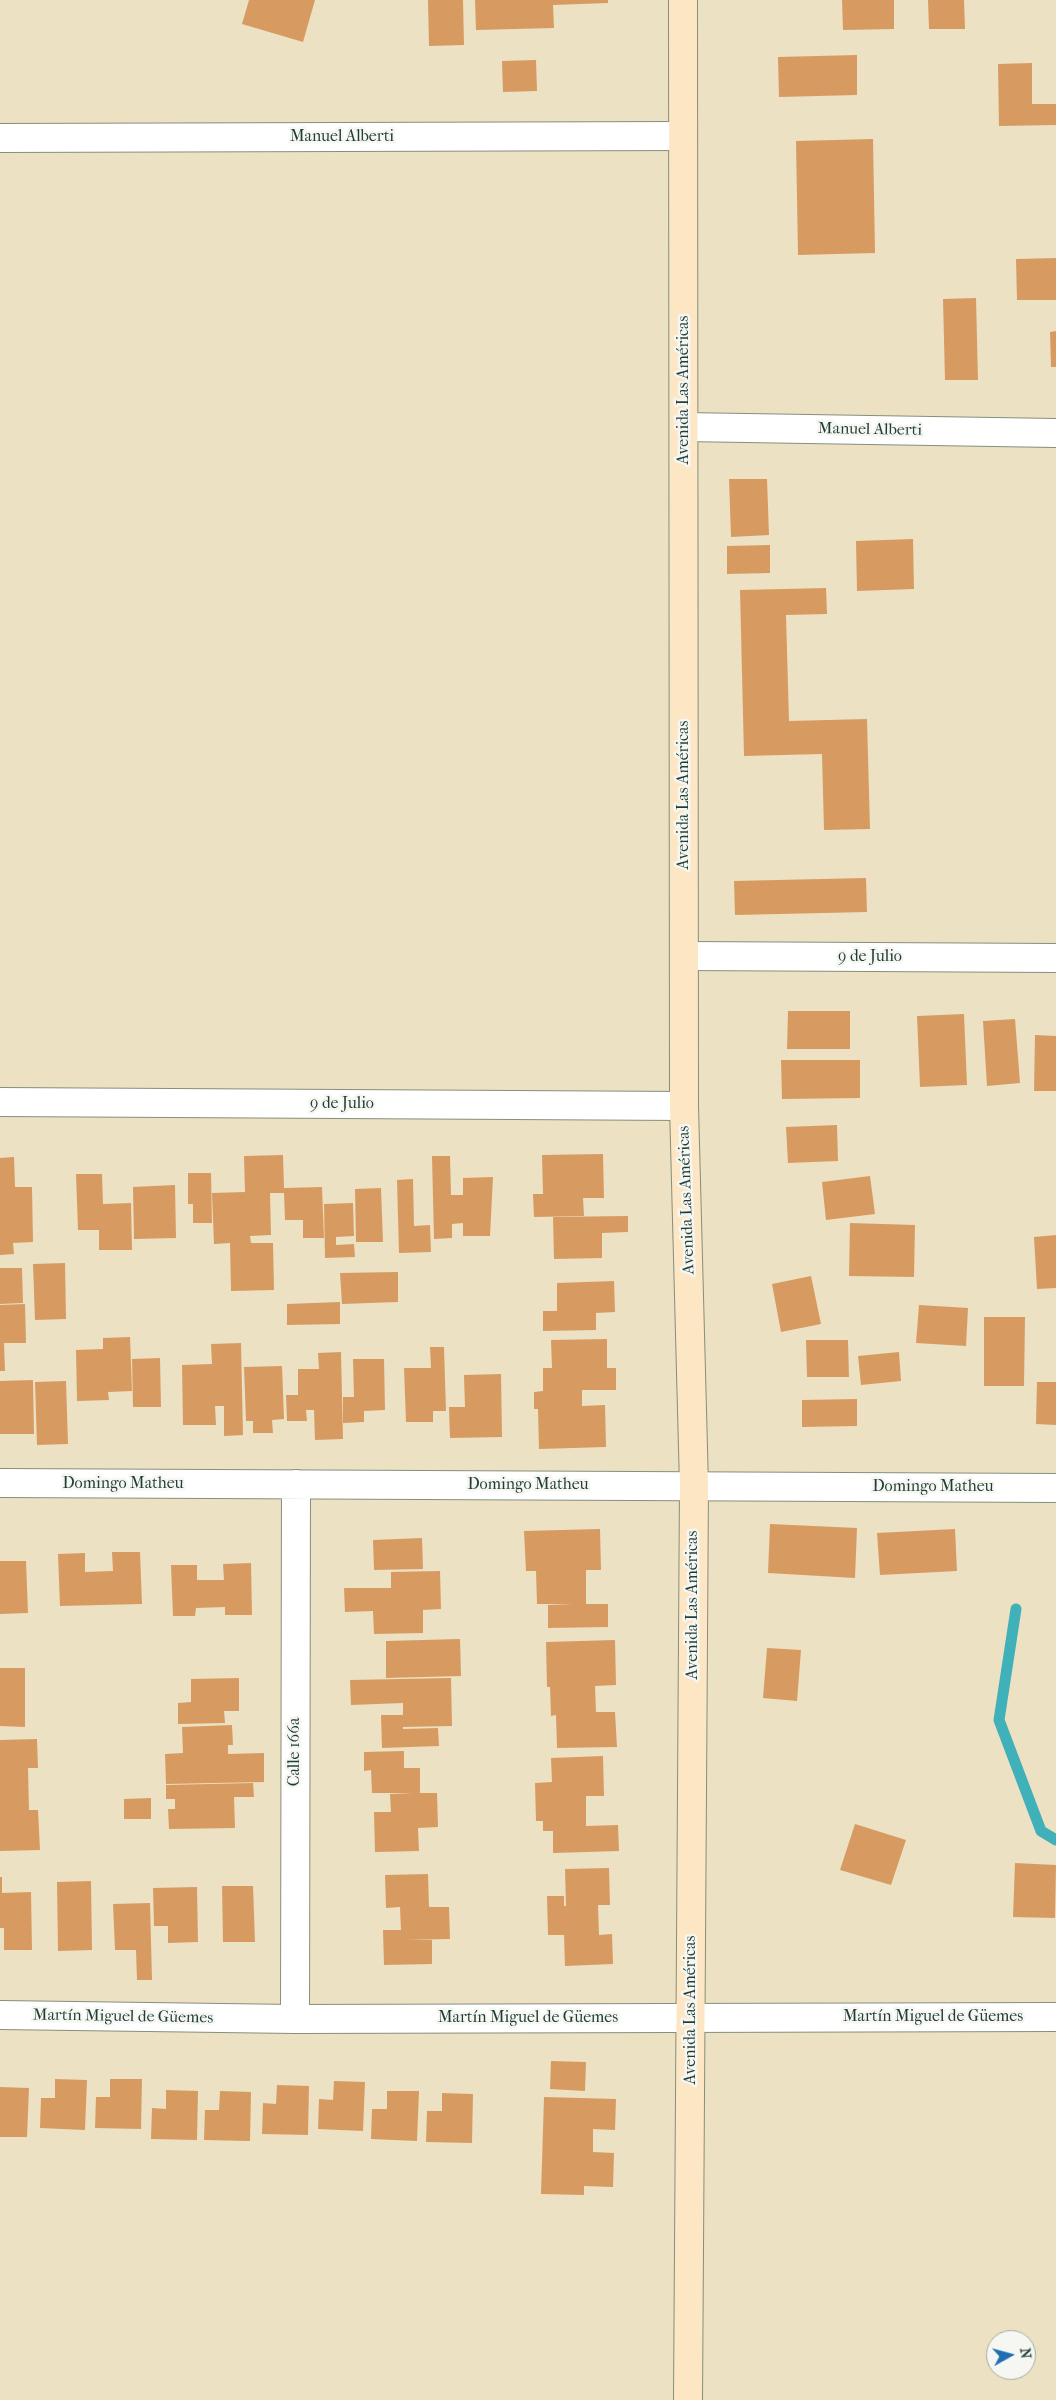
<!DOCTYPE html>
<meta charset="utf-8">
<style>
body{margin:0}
#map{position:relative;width:1056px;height:2400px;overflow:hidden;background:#ece1c3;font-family:"IM FELL French Canon",serif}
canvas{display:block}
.north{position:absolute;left:986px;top:2330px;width:50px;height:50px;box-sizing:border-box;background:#f6f6f2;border:1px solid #a0aca6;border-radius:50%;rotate:83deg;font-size:14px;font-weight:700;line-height:20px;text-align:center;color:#1f3d34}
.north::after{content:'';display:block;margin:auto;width:18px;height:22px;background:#1f6fb2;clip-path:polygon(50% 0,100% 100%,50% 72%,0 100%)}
</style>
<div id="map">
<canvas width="1056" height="2400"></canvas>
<div class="north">N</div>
</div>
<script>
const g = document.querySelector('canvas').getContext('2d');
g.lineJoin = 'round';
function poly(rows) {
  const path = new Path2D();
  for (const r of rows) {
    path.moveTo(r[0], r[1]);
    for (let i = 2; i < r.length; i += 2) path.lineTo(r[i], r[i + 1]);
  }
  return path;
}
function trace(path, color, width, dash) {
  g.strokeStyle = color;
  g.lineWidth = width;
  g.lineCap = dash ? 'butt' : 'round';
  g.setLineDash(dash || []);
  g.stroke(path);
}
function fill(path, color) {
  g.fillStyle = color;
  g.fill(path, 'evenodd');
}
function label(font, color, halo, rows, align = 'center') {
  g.font = font + ' "IM FELL French Canon",serif';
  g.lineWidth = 5;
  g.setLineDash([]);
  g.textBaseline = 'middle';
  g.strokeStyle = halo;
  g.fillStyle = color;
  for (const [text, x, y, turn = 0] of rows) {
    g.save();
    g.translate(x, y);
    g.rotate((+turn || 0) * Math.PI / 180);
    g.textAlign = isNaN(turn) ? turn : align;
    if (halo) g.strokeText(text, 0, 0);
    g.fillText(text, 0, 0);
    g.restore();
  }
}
trace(poly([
 [1016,1609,999,1720,1041,1831,1056,1840]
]), '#40b0b9', 11);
fill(poly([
 [249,0,315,0,303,42,242,24],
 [428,0,463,0,464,45,429,46],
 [475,0,608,0,608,3,553,5,554,28,476,30],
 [842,0,894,0,894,29,843,30],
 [928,0,964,0,965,29,929,29],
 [857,55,857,95,779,97,778,57],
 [536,60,537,91,503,92,502,61],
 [1032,63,1032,104,1056,104,1056,125,999,126,998,64],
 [873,139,875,253,798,255,796,141],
 [1056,258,1056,300,1017,300,1016,259],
 [976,298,978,380,945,380,943,299],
 [1056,331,1056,367,1051,367,1050,332],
 [729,479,767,479,769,535,731,537],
 [913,539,914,589,857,591,856,541],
 [770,545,770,573,727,574,727,546],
 [826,588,827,614,786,615,789,721,867,719,870,829,824,830,822,754,744,756,740,590],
 [866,878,867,912,735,915,734,881],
 [788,1011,850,1011,850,1049,787,1049],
 [964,1014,967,1085,920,1087,917,1016],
 [1015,1019,1020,1083,987,1086,983,1021],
 [1035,1035,1056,1036,1056,1091,1034,1091],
 [781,1060,860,1060,860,1098,782,1099],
 [837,1125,838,1161,788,1163,786,1127],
 [603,1154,604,1198,583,1198,584,1216,534,1217,533,1194,543,1194,542,1155],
 [283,1155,284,1188,322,1187,324,1238,303,1238,303,1220,285,1220,284,1193,270,1193,271,1235,250,1236,251,1243,273,1243,274,1290,231,1291,230,1243,214,1244,212,1193,245,1192,244,1156],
 [432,1156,450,1156,451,1195,463,1195,463,1178,493,1177,490,1236,463,1236,463,1223,452,1224,452,1238,434,1239],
 [14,1157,15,1187,32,1187,33,1242,13,1243,14,1254,0,1255,0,1158],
 [188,1173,211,1173,212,1223,193,1223,193,1204,188,1204],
 [76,1174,102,1174,103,1204,131,1203,132,1250,99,1250,99,1230,78,1230],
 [870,1176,875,1214,826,1220,822,1182],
 [413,1179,414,1226,430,1225,431,1252,399,1253,397,1180],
 [175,1185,176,1238,134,1239,133,1187],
 [381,1188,383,1242,356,1242,355,1189],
 [353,1203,354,1236,336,1237,336,1245,354,1244,355,1257,325,1258,324,1204],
 [628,1216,628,1232,602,1233,602,1258,554,1259,553,1217],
 [850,1223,915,1225,914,1277,849,1276],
 [1056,1235,1056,1288,1037,1289,1034,1237],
 [65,1263,66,1319,35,1320,33,1264],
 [0,1268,22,1268,23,1303,0,1304],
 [398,1272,398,1302,342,1304,340,1273],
 [811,1276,821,1324,781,1332,772,1284],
 [614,1281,615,1312,596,1313,596,1330,543,1331,543,1311,557,1311,557,1283],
 [340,1302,340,1324,287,1325,287,1304],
 [25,1304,26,1343,4,1343,5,1371,0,1371,0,1305],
 [919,1305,968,1308,966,1346,916,1343],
 [984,1317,1025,1317,1024,1386,984,1386],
 [130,1337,132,1391,108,1392,109,1400,77,1401,76,1350,103,1349,103,1338],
 [607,1339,607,1368,616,1368,616,1390,582,1390,582,1406,605,1405,606,1447,539,1449,538,1409,534,1409,534,1392,543,1391,543,1368,552,1368,551,1340],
 [806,1340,848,1340,849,1377,807,1377],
 [241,1343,243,1435,224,1436,224,1406,215,1406,216,1425,183,1425,182,1365,212,1364,211,1344],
 [430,1347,444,1347,446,1411,433,1411,433,1422,406,1422,404,1368,431,1368],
 [341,1352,343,1439,315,1440,314,1410,306,1410,307,1421,287,1421,286,1395,298,1395,298,1369,319,1369,318,1353],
 [899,1352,901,1381,861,1385,858,1356],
 [160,1358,161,1407,133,1407,132,1359],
 [353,1359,384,1359,385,1410,364,1411,364,1422,343,1423,343,1397,354,1397],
 [282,1366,284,1419,272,1420,273,1433,253,1433,253,1421,246,1421,244,1367],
 [501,1374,502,1437,450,1438,449,1407,465,1407,464,1375],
 [33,1380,34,1434,0,1434,0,1381],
 [66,1381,68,1444,37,1445,35,1382],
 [1037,1382,1056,1382,1056,1425,1036,1424],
 [857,1399,857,1426,802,1427,802,1400],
 [770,1524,857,1528,855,1578,768,1573],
 [600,1529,601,1570,586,1570,586,1604,608,1604,608,1627,548,1628,548,1605,573,1604,537,1604,536,1571,526,1571,524,1531],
 [955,1529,957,1571,880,1575,877,1533],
 [422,1538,423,1569,374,1570,373,1540],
 [112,1552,140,1552,142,1604,60,1606,58,1554,85,1553,85,1572,113,1571],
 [0,1561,26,1561,28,1613,0,1614],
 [251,1563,252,1615,225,1615,225,1607,196,1608,195,1616,173,1616,171,1565,197,1565,197,1580,224,1580,223,1564],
 [440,1571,441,1609,423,1610,423,1633,374,1634,373,1611,345,1612,344,1588,391,1588,391,1572],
 [460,1639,461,1676,386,1678,386,1641],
 [615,1640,616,1685,595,1686,596,1712,615,1712,617,1747,557,1748,556,1715,551,1716,550,1687,547,1687,546,1642],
 [767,1648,801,1650,797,1701,763,1698],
 [0,1668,25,1668,25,1727,0,1726],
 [239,1678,239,1711,224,1711,225,1723,178,1724,178,1703,191,1702,191,1679],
 [451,1678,452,1726,403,1727,403,1729,438,1728,439,1746,382,1748,381,1715,403,1715,403,1703,351,1705,350,1680],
 [232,1725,233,1745,228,1745,228,1754,264,1753,264,1782,166,1784,165,1754,183,1753,182,1727],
 [37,1739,38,1768,28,1768,29,1810,38,1810,40,1850,0,1851,0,1740],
 [404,1751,404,1768,420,1768,420,1793,437,1793,438,1827,418,1828,419,1851,375,1852,374,1812,391,1812,390,1794,413,1793,372,1793,371,1770,364,1771,364,1752],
 [603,1756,604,1796,586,1796,586,1826,618,1825,619,1851,553,1853,553,1831,543,1831,543,1821,536,1821,535,1783,552,1782,551,1758],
 [253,1783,254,1797,234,1797,235,1828,169,1829,168,1809,175,1809,175,1799,166,1799,166,1785],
 [151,1798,151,1819,124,1819,124,1799],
 [855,1824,906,1840,891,1885,840,1870],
 [1015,1863,1056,1865,1055,1918,1013,1917],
 [609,1868,610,1905,598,1905,599,1935,612,1934,613,1964,565,1966,564,1935,548,1935,547,1896,564,1896,564,1906,566,1906,565,1869],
 [428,1874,429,1907,449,1907,450,1939,404,1940,432,1940,432,1964,384,1965,383,1930,401,1930,400,1907,386,1908,385,1875],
 [0,1877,2,1877,2,1893,31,1892,32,1950,4,1950,4,1928,0,1928],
 [91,1881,92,1950,58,1951,57,1882],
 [222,1886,253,1886,255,1942,223,1942],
 [197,1887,198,1942,168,1943,168,1926,154,1926,153,1888],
 [150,1903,152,1980,137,1980,136,1950,115,1950,113,1904],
 [551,2061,586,2062,585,2091,550,2089],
 [55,2079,87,2080,85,2130,40,2128,41,2098,55,2098],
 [110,2079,142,2079,141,2129,95,2128,96,2097,110,2097],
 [334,2081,365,2082,363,2131,318,2129,319,2099,333,2100],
 [277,2085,309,2086,308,2135,262,2134,263,2103,276,2104],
 [0,2087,29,2088,27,2137,0,2137],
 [166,2090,198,2091,197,2140,151,2139,152,2108,166,2109],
 [220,2091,251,2092,250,2141,204,2140,205,2110,219,2110],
 [387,2091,419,2091,417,2141,371,2139,372,2109,387,2109],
 [442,2093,473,2094,472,2143,426,2142,427,2111,442,2111],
 [544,2097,616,2099,615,2130,593,2129,593,2152,614,2153,613,2187,584,2186,584,2195,541,2194]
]), '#d79b62');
const street = poly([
 [0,138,683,136],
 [684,427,1056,433],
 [684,956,1056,958],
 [0,1102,684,1106],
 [0,1483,1056,1488],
 [0,2015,295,2019,1056,2017],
 [295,2019,296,1484]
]);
const secondary = poly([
 [683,0,684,1106,694,1486,688,2400]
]);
trace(street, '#868f7c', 30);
trace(secondary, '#868f7c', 30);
trace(street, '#fff', 28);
trace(secondary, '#fce6c4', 28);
label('16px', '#1f3d34', '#f6f6f2', [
 ["Manuel Alberti",342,137],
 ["Avenida Las Américas",684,390,-90],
 ["Manuel Alberti",870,430,1],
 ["Avenida Las Américas",684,795,-90],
 ["9 de Julio",870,957],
 ["9 de Julio",342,1104],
 ["Avenida Las Américas",687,1200,-92],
 ["Domingo Matheu",123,1484],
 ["Domingo Matheu",528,1485],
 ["Domingo Matheu",933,1487],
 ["Avenida Las Américas",693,1605,-90],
 ["Calle 166a",295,1752,-90],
 ["Avenida Las Américas",691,2010,-90],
 ["Martín Miguel de Güemes",123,2017,1],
 ["Martín Miguel de Güemes",933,2017],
 ["Martín Miguel de Güemes",528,2018]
]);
</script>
